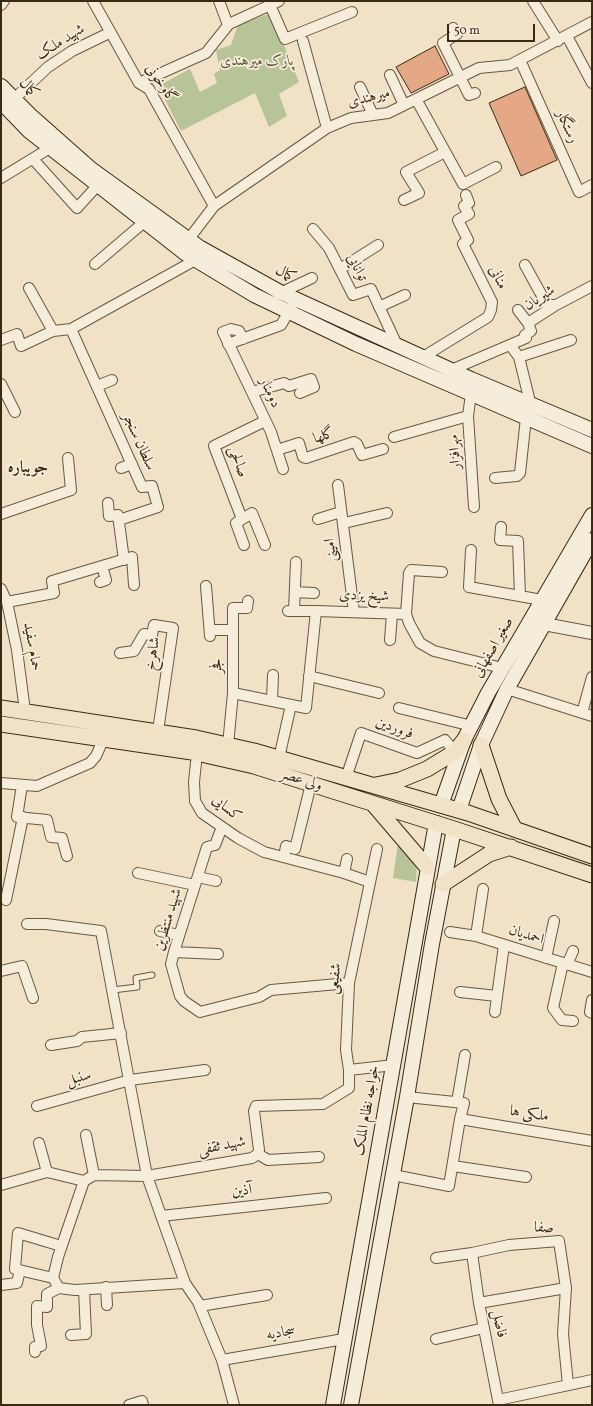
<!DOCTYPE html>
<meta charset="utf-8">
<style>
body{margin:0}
#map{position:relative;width:593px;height:1406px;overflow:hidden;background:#f1e1c6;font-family:Vollkorn,serif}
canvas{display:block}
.frame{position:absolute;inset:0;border:2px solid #392a14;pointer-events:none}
.scale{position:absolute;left:447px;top:24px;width:88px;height:18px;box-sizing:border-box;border:2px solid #392a14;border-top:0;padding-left:5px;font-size:12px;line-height:14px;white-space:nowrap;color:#392a14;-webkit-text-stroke:3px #f6ecda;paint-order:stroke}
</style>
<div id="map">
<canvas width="593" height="1406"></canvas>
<div class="frame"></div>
<div class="scale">50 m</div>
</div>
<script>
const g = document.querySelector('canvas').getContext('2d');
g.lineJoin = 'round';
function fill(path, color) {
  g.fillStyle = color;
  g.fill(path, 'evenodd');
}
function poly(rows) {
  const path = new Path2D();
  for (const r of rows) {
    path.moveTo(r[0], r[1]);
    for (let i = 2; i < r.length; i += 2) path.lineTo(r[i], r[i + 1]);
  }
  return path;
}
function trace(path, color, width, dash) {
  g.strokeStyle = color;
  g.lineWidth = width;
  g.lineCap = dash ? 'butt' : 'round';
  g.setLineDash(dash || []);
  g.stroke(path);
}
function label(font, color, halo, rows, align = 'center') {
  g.font = font + ' Vollkorn,Amiri,serif';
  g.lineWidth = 3.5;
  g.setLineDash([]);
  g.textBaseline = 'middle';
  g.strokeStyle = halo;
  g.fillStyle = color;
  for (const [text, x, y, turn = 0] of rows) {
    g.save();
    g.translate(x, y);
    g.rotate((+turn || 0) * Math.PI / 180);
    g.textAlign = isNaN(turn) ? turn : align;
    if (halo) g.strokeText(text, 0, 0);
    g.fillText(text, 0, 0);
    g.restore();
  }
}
fill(poly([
 [271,13,299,82,279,94,287,116,269,127,255,93,181,131,158,86,190,69,200,92,217,83,214,74,220,70,216,50,231,45,238,25],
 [398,843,417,862,416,882,393,878]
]), '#b6c498');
const building = poly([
 [435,46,449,74,411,93,396,67,435,46],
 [525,87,557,160,521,176,489,103,525,87]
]);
fill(building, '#e5a886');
trace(building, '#392a14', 1);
const service = poly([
 [113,990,137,987,136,978,152,975]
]);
const minor = poly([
 [93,1,139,83,149,89,214,206],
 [219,1,228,25],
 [533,1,558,41],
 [1,5,4,1],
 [270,5,285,39,352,12],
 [453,28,457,34,443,43,469,95,475,93],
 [567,36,592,83],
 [303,41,327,128],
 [520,60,579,192,592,185],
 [390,75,404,105],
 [139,83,206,53,229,24,279,1],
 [360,87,373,115],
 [14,99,48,67,72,51,109,33],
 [416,99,463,184,496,167],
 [33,159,77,208,97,186],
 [1,178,50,148],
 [404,200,419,193,406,172,445,152],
 [313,229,329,248,353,295,371,289,397,345],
 [185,244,214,206,327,128,351,118,388,113,479,68,510,65,592,22],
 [95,264,149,218],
 [525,265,547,305,556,305],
 [340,269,378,245],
 [29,288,53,331],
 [278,294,312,278],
 [379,307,405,295],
 [518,310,528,323],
 [71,329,142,487,152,486,158,507,119,520],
 [243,339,239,331,231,329,223,332,271,432,283,469],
 [1,340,17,334,21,346,53,331,71,329,190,263],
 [228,344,281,325,292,306],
 [510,345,519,357,530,402],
 [423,357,488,317,491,310,492,302,463,244,468,240,458,220,469,214,464,206,469,203,466,195],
 [519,357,571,340],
 [451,370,526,338,525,335,531,331,528,323,556,305,592,286],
 [1,384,15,412],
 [97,386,112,380],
 [252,392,284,383,289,386,311,379,314,387,300,393],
 [471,394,468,416,474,507],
 [394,437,468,416],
 [277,450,299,443,303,457,306,458,354,442,357,444,362,455,383,449],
 [121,468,132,464],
 [495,478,517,476,520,473,526,418],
 [338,485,354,612],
 [108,503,109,516,118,515,124,560],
 [1,514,71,490,68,458],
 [242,519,214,446,265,421],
 [318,519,341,512],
 [344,523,387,513],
 [501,527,500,540,518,541,520,596],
 [244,545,236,523,252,513,265,545],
 [471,550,469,587,542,600],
 [100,582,106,580,102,566],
 [206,586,210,636],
 [1,589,7,602,17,650,25,711],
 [295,592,314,593],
 [7,602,54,593,52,581,132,557,134,585],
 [294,610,296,562],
 [288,611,316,611],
 [406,614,409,573,411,570,442,572],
 [210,630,233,630],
 [390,640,392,614],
 [120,653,134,651,144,634,152,635,154,625,173,628,158,731],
 [309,676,379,693],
 [507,689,592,716],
 [233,693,306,708,316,611,406,614,409,623,420,643,434,651,502,668],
 [272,701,273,675],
 [399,708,472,726],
 [582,713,592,677],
 [228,745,233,693,233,608,247,608,248,601],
 [197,753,194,782,195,801,202,813,238,838,264,852,344,873,370,882],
 [279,758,291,705],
 [346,778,361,733,417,753,445,740,455,752],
 [1,783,37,786,90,763,96,756,104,738],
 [22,785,17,817,47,820,51,837,62,838,67,856],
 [222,827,215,845,207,847,174,952,171,964,180,996,184,1001,200,1012,259,997,271,990,349,983],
 [377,849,349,983,346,1050,349,1070,394,1065],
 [284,857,286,846,295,849,311,784],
 [138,873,195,885],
 [344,873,347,859],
 [198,877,216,881],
 [6,900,23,817],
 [27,924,46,924,101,931,147,1176,185,1283,198,1302,222,1360,234,1405],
 [160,931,179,935],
 [450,932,476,936,592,972],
 [476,936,483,889],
 [174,952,218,954],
 [546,958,554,921],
 [563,963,553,1008,562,1020,573,1021],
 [567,965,573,951],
 [1,971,22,966,33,998],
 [460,992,497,996],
 [592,1000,590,1012,592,1013],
 [495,1012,504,945],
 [51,1045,77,1041,82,1037,121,1033],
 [407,1097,464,1103,460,1119,592,1141],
 [457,1102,465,1055],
 [37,1106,130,1080,205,1070],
 [86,1135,94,1175],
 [39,1143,47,1172],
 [258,1154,268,1160,319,1157],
 [453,1166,526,1177],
 [393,1175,449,1186,460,1119],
 [84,1181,58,1257,53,1278,59,1288,75,1290,185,1283],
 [1,1185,47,1172,84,1181,94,1175,147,1176,252,1158,258,1154,259,1150,254,1111,256,1106,323,1104,349,1088,349,1070],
 [161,1216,326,1198],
 [472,1253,479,1303,499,1405],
 [436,1258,472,1253,509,1245,559,1241,566,1288,563,1334,568,1385],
 [53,1278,15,1269,18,1233,61,1246],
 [1,1285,17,1283,20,1270],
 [106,1287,107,1305],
 [479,1303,566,1288],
 [200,1306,267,1295],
 [71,1335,86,1334,84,1290],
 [436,1339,484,1328],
 [35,1352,35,1347,41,1346,37,1325,37,1306,47,1307,47,1294,59,1288],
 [222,1360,344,1339],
 [498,1400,592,1380],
 [129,1405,142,1401,143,1405]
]);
const tertiary = poly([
 [544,624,592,633]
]);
const secondary = poly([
 [1,86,30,115,91,169,199,247,280,292,471,379,592,430],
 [1,102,29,131,186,254,254,295,356,344,592,446],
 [441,805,464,740,488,693,592,515],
 [459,810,481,745,507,689,592,540],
 [333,1405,436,823],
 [351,1405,407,1097,432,944,454,829]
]);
const primary = poly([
 [1,708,196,738,254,751,468,813,592,856],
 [1,724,192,752,254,766,454,829,592,875],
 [481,745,499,799,514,828],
 [376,785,400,780,427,769,455,752,464,740],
 [374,805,427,867],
 [443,884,489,854,511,847]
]);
trace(service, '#675840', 7);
trace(minor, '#675840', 12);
trace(tertiary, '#675840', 14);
trace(secondary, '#392a14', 16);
trace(primary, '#392a14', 17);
trace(service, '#f6ecda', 5);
trace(minor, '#f6ecda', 10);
trace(tertiary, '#f6ecda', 12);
trace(secondary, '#f6ecda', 14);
trace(primary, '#f1e1c6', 15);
label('15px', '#392a14', '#f6ecda', [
 ["شهید ملک",61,43,-32],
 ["گاوخونی",160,84,55],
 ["کمال",28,89,46],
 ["میرهندی",369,99,-14],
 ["رستگار",566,127,66],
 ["توانایی",356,268,63],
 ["کمال",285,275,27],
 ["منانی",497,278,63],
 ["شیریان",540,299,-33],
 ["دومنار",269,393,65],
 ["گلها",324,437,-19],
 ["سلطان سنجر",138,442,66],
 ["مهرافزار",456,452,-94],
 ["صالحی",237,462,70],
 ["امینی",332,550,-96],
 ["شیخ یزدی",364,597,2],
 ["حمام سفید",31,647,80],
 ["صغیر اصفهانی",494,648,-60],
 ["شاهرخ",154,654,-82],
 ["فجر",218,666,-90],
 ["فروردین",394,729,20],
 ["ولی عصر",301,781,17],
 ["کسایی",226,809,39],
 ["شهید منتظرین",169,920,-73],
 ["احمدیان",526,936,17],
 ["شفیعی",336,979,-83],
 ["سنبل",79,1079,-16],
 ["خواجه نظام الملک",368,1111,-80],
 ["ملکی ها",529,1115,9],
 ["شهید ثقفی",222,1147,-11],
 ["آذین",242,1192,-6],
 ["صفا",544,1229,2],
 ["فاضل",498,1324,79],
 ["سجادیه",281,1334,-10]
]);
label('italic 15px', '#585035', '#f6ecda', [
 ["پارک میرهندی",257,62]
]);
label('bold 16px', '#392a14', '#f6ecda', [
 ["جویباره",28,469]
]);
</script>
